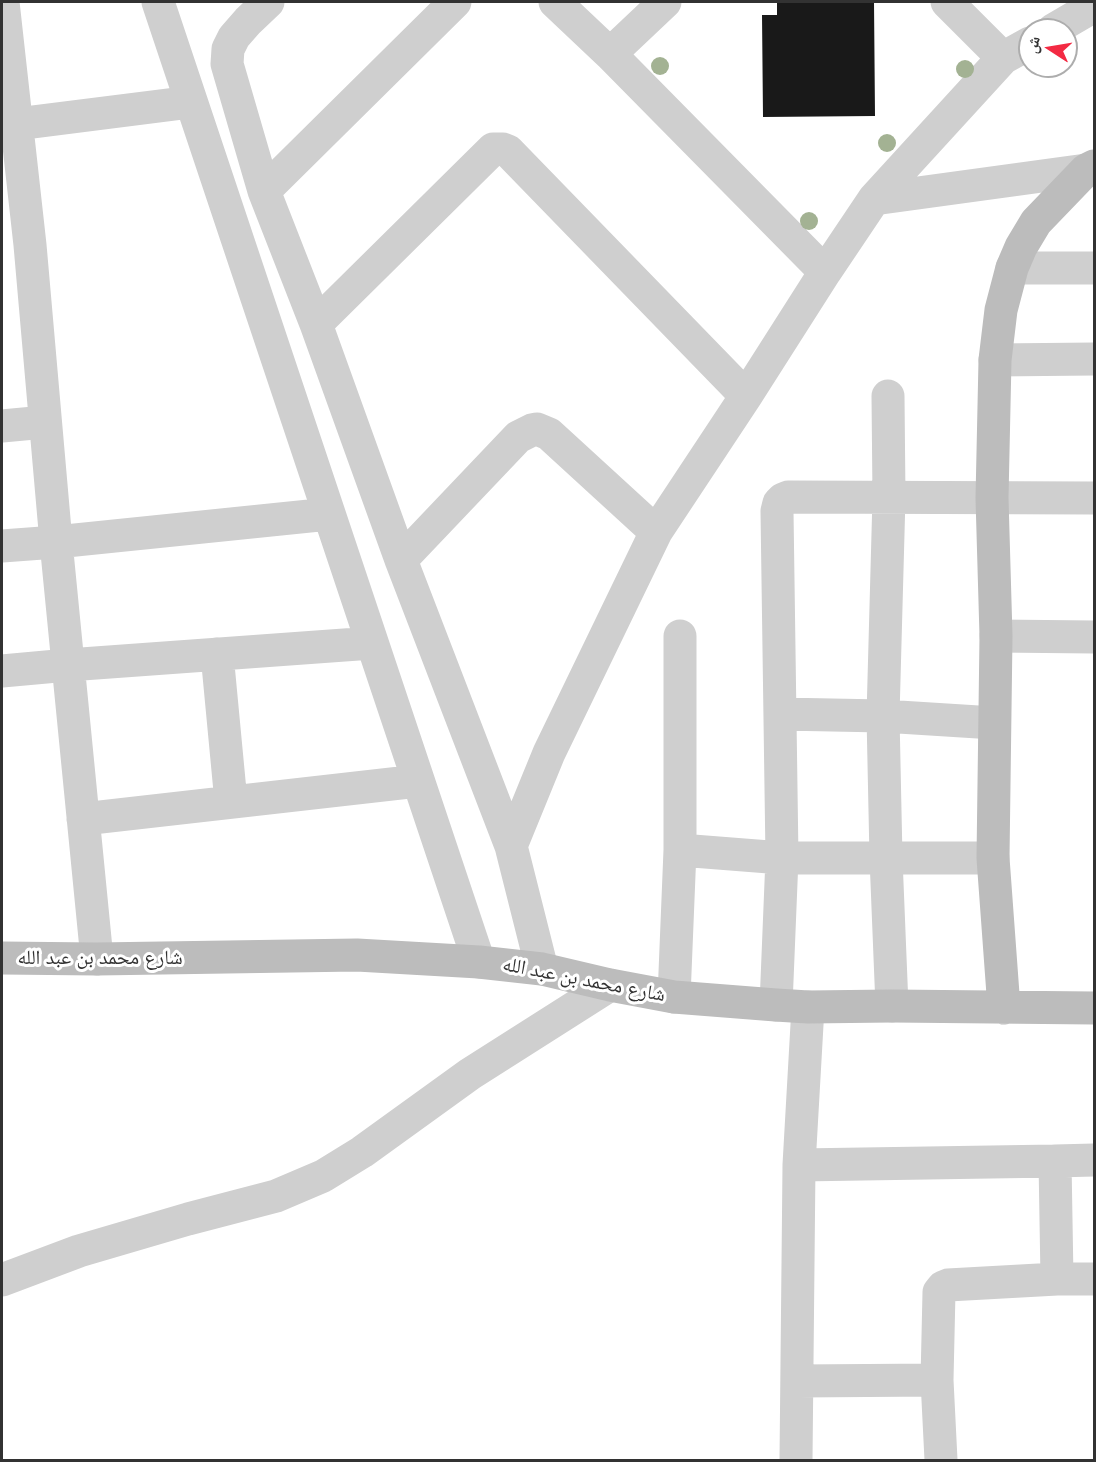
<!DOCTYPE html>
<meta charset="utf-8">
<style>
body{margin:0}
#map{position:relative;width:1096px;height:1462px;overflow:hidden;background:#fff;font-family:"PT Sans","Noto Naskh Arabic",sans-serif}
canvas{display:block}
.frame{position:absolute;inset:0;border:3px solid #323232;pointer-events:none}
.north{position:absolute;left:1018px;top:18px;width:60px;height:60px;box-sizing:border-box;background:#fff;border:2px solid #adadad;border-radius:50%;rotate:282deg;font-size:16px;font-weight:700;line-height:24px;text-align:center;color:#323232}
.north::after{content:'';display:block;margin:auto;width:21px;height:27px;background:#f32a43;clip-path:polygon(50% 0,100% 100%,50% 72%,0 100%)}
</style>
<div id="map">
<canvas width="1096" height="1462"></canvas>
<div class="frame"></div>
<div class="north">ش</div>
</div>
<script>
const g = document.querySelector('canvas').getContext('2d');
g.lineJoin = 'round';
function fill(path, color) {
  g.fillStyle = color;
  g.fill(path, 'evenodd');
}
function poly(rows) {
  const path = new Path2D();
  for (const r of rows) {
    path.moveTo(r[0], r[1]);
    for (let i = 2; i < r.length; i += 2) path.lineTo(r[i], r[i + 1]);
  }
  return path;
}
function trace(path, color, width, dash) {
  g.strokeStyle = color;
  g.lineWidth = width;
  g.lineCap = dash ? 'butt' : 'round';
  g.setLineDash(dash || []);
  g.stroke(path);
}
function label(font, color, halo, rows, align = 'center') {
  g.font = font + ' "PT Sans","Noto Naskh Arabic",sans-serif';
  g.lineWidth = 6;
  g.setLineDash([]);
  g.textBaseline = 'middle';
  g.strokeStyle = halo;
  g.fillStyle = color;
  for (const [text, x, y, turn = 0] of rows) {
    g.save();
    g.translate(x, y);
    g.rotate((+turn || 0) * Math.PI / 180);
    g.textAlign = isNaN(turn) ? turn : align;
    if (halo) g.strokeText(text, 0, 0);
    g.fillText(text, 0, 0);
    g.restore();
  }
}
fill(poly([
 [777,2,874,2,875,116,763,117,762,15,777,15]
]), '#191919');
trace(poly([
 [3,2,30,245,56,542,97,959],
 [158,2,479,962],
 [268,2,248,21,234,37,228,49,227,64,264,191,316,324,401,560,511,846,542,969],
 [555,2,610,54,825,272],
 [947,2,1003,58],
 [1053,30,1094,6],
 [610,54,665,2],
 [2,126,191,102],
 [264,191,455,2],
 [874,199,1086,170],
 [1012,268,1094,268],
 [316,324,493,149,503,149,508,151,746,396],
 [995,360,1094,359],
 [888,396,889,497,883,716,886,858,892,1006],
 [2,426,45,422],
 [2,546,56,542,329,514],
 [401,560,518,437,532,430,537,429,549,434,656,532],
 [996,636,1094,637],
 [217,654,231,802],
 [2,671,68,665,372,643],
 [781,714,883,716,994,723],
 [83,819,418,781],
 [511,846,549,753,656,532,746,396,825,272,874,199,1003,58,1030,43],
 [680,850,782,858,993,858],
 [674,997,680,850,680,636],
 [776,1005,782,858,777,511,779,503,783,499,788,497,1094,498],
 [1055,1161,1057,1279],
 [799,1165,1055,1161,1094,1160],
 [2,1280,79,1251,188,1219,276,1196,323,1176,362,1152,470,1074,610,985],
 [797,1381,937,1380],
 [796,1460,799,1165,808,1007],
 [941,1460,937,1380,939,1292,943,1287,948,1285,1057,1279,1094,1279]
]), '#cfcfcf', 33);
trace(poly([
 [2,958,97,959,357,955,479,962,542,969,610,985,674,997,776,1005,808,1007,892,1006,1094,1008],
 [1004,1008,993,858,996,636,992,498,995,360,1001,310,1012,268,1021,247,1036,222,1086,170,1094,166]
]), '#bcbcbc', 33);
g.fillStyle = '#a3b293';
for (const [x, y] of [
 [660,66],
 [965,69],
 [887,143],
 [809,221]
]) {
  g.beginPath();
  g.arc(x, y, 9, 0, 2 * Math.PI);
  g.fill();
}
label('20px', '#323232', '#fff', [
 ["شارع محمد بن عبد الله",100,958],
 ["شارع محمد بن عبد الله",584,980,11]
]);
</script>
